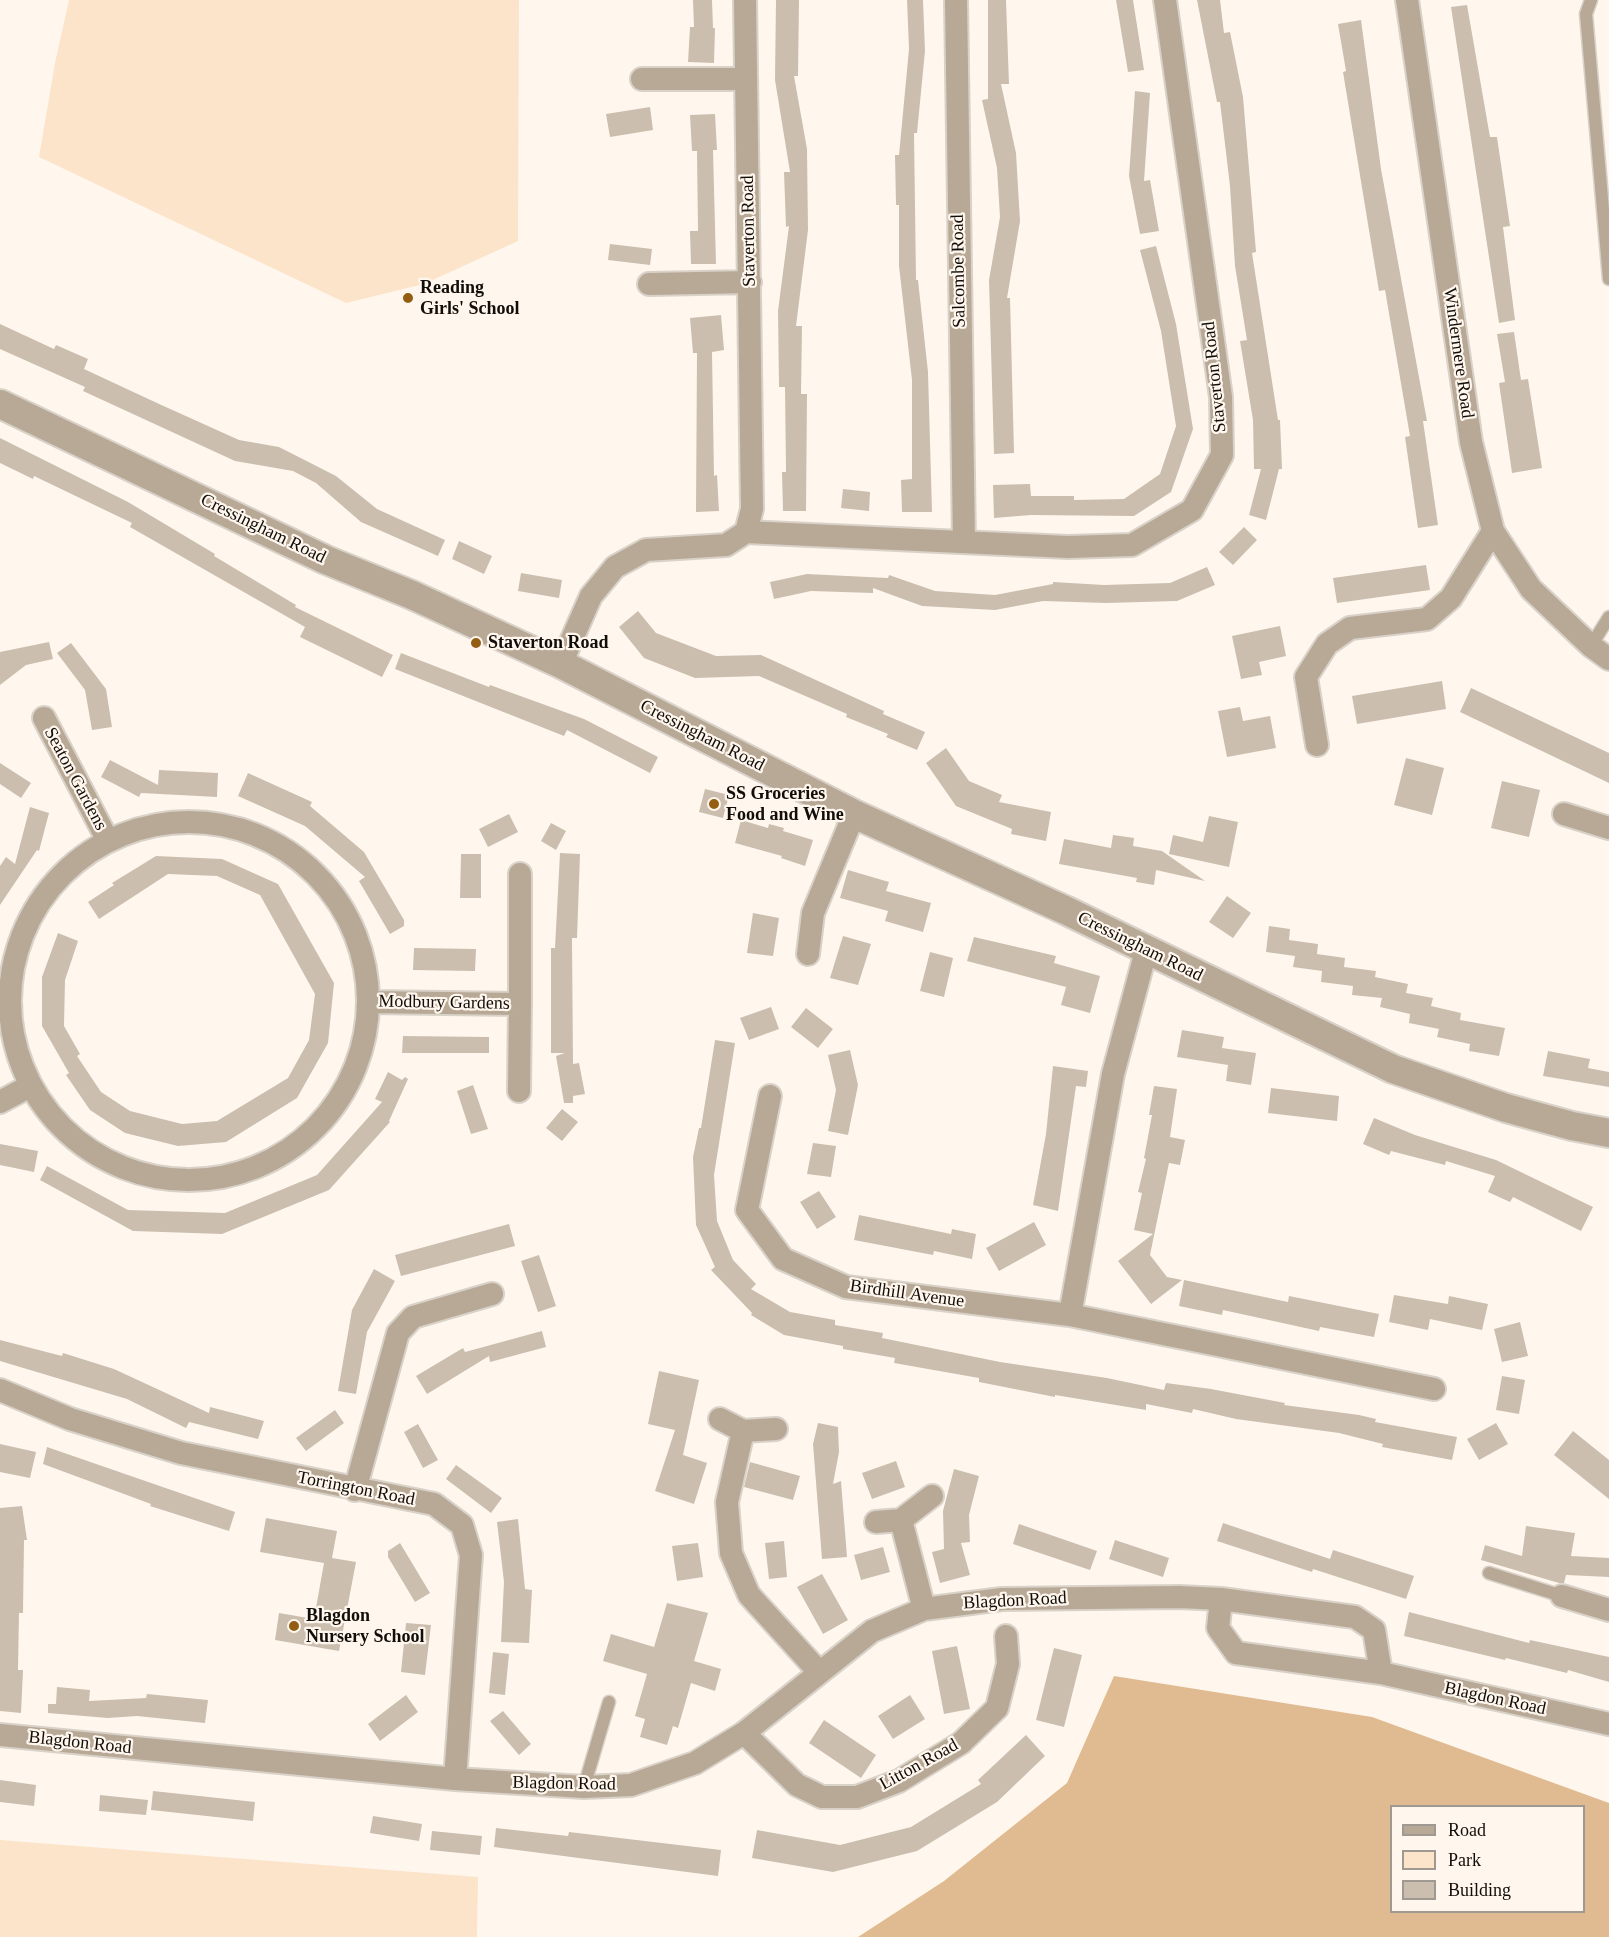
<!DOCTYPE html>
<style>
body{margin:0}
#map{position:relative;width:1609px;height:1937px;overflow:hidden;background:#fff7ee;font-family:Georgia,serif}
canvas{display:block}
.legend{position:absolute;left:1390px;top:1805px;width:195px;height:108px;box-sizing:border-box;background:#fff7ee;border:2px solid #a09992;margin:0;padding:8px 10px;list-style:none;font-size:18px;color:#110d08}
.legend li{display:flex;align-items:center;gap:12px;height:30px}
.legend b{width:30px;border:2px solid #a09992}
</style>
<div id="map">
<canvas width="1609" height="1937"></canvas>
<ul class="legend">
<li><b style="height:8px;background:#b8a896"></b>Road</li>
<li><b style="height:16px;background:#fce4ca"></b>Park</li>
<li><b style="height:16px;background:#cbbeaf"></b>Building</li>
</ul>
</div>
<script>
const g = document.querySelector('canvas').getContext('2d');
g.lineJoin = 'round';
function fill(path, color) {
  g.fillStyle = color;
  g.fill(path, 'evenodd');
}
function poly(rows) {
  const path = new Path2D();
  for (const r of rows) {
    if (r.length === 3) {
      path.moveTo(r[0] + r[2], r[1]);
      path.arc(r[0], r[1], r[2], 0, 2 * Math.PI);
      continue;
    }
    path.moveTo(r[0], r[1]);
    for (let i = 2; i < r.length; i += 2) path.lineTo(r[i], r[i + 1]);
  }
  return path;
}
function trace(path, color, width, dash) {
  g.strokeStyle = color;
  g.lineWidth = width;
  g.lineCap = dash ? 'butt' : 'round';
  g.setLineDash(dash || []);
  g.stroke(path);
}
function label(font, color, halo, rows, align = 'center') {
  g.font = font + ' Georgia,serif';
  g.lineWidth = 4.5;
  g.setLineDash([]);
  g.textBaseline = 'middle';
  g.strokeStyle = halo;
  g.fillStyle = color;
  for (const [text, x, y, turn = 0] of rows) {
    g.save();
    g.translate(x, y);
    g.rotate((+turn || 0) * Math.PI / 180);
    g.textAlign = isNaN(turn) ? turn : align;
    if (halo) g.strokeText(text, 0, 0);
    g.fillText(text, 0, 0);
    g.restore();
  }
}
fill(poly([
 [69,0,519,0,518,241,424,284,346,303,39,157,55,63],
 [0,1840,478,1877,477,1937,0,1937]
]), '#fce4ca');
fill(poly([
 [1114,1676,1372,1717,1609,1803,1609,1937,858,1937,944,1881,1067,1783],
 [1392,1806,1584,1806,1584,1912,1392,1912]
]), '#e0bb91');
fill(poly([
 [693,0,712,0,713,28,715,28,714,63,688,62,690,27,694,27],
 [776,0,799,0,798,76,794,76,807,149,808,230,796,326,802,326,801,394,807,394,806,511,783,511,782,472,786,472,785,387,779,387,778,311,789,226,786,227,784,172,790,172,775,80],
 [907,0,923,0,925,51,917,133,914,133,916,280,918,280,928,372,932,512,902,512,901,480,912,479,912,380,899,266,899,205,896,205,895,155,899,155,909,49],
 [988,0,1006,0,1009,84,1001,84,1016,153,1020,221,1007,298,1010,298,1014,453,994,454,989,280,1000,217,997,168,982,100,988,99],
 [1116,0,1133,0,1144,70,1128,72],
 [1197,0,1220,0,1224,33,1230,32,1243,97,1256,252,1252,253,1278,420,1280,420,1282,469,1279,469,1266,520,1249,515,1261,469,1254,469,1253,420,1240,341,1247,340,1235,266,1230,186,1220,102,1217,102],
 [1467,5,1490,137,1497,137,1510,226,1503,227,1515,320,1499,323,1451,7],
 [1361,20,1381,169,1427,421,1423,421,1438,525,1418,528,1405,437,1410,436,1385,290,1379,291,1343,72,1346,71,1338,24],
 [1135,91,1150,93,1144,181,1150,180,1159,231,1140,234,1129,176],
 [650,107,653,130,610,137,606,114],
 [715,114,717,150,713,150,716,264,691,264,690,231,698,231,697,151,692,151,690,115],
 [610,244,652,249,650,265,608,260],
 [1156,246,1176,324,1193,429,1171,492,1134,516,1031,515,994,518,993,485,1030,484,1031,496,1074,496,1074,500,1124,499,1160,474,1176,426,1161,331,1140,250],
 [721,315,724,350,712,352,714,476,717,475,719,511,696,512,697,353,693,353,690,318],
 [0,324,54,349,56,345,88,359,84,369,157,403,239,440,279,447,336,476,377,509,445,540,438,556,361,522,316,483,293,471,235,461,83,391,85,387,0,349],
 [1514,332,1521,380,1528,379,1542,468,1512,473,1499,383,1505,382,1497,334],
 [0,438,128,502,215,554,214,556,296,605,295,607,393,655,382,677,300,637,305,627,130,527,132,523,34,476,33,479,0,463],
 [843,489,870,492,869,511,841,508],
 [1244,527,1257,540,1233,565,1219,552],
 [459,541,492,556,484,574,452,559],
 [1426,565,1430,590,1337,603,1333,578],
 [1207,567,1215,585,1177,601,1106,603,1043,601,995,610,922,606,873,588,873,593,811,591,774,599,770,582,807,574,888,578,889,575,935,591,995,595,1053,584,1053,582,1104,585,1170,583],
 [521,573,562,580,559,598,518,591],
 [638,611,656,633,716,656,761,655,884,711,883,714,925,732,917,750,886,737,888,734,846,717,847,714,759,676,695,678,644,658,619,627],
 [1280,626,1286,656,1259,662,1262,675,1241,679,1232,636],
 [49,642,53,659,26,665,0,685,0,652],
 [71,643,106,689,112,727,92,730,85,690,57,653],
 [401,653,489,687,490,685,584,719,658,757,650,773,567,730,564,736,395,669],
 [1442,681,1446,709,1357,724,1352,696],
 [1471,688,1609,753,1609,783,1460,712],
 [1240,707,1243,721,1270,716,1276,748,1227,757,1218,711],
 [946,748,969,781,1002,795,999,802,1051,812,1046,841,1011,834,1012,829,956,806,926,763],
 [1406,758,1444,768,1432,815,1394,805],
 [110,760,158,785,159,770,218,773,217,797,141,793,139,797,101,777],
 [0,763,31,783,21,798,0,784],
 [248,773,312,802,310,806,364,852,404,920,404,926,390,934,359,881,365,877,305,826,238,796],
 [1502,781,1540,790,1529,837,1491,828],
 [705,789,729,795,723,818,699,812],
 [30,807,49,813,39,851,37,850,0,905,0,866,6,857,15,864],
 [509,814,518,832,488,847,479,829],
 [1209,816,1238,822,1229,867,1169,854,1173,835,1203,842],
 [741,820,768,828,769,824,784,828,783,831,813,840,805,866,781,858,782,856,735,843],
 [551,823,566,831,556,850,541,841],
 [1113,835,1134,838,1133,846,1162,851,1205,881,1156,870,1154,885,1136,882,1137,878,1059,864,1064,839,1111,848],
 [560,853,580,854,577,938,572,938,573,1064,579,1063,585,1094,573,1096,573,1103,564,1103,556,1056,565,1053,551,1053,551,948,555,948],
 [461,854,481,854,481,898,460,898],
 [156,856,222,859,278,884,334,983,328,1043,297,1098,226,1142,178,1146,125,1133,90,1110,66,1075,69,1073,42,1026,42,977,58,933,78,941,65,980,64,1026,80,1054,77,1056,101,1092,130,1111,182,1124,217,1121,288,1078,309,1040,315,994,260,895,217,876,168,874,99,919,88,902,114,885,112,883],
 [848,870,889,882,886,891,931,903,923,932,885,921,888,911,840,898],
 [1227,896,1251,913,1233,938,1209,922],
 [753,913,779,918,773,956,747,953],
 [1269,926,1290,929,1289,940,1318,944,1317,954,1345,958,1344,967,1376,971,1375,977,1408,984,1406,993,1433,998,1431,1006,1461,1013,1460,1020,1505,1028,1499,1056,1469,1051,1470,1044,1437,1037,1439,1029,1409,1023,1410,1014,1380,1007,1382,998,1352,995,1353,986,1321,982,1322,971,1293,967,1295,956,1266,952],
 [843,936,871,944,858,985,830,978],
 [974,937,1056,956,1054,963,1100,976,1090,1013,1061,1005,1066,987,967,961],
 [414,948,476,949,475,971,413,970],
 [930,952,953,958,944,997,920,991],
 [771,1007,779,1029,749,1040,740,1018],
 [806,1008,833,1029,818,1048,791,1027],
 [1182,1030,1224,1037,1222,1048,1256,1053,1251,1085,1226,1081,1228,1065,1177,1057],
 [403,1036,489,1037,489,1053,402,1053],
 [715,1040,735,1043,714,1175,717,1221,733,1260,756,1284,751,1289,790,1312,835,1320,835,1325,883,1333,882,1338,1000,1362,1107,1378,1164,1390,1166,1383,1211,1389,1285,1403,1284,1405,1359,1415,1376,1419,1375,1422,1457,1437,1452,1460,1382,1447,1383,1444,1339,1433,1236,1419,1193,1409,1192,1413,1146,1404,1146,1410,1055,1395,1055,1397,979,1382,979,1378,894,1363,895,1358,843,1349,843,1346,784,1335,751,1315,752,1313,711,1270,715,1267,696,1225,693,1157,699,1128,701,1128],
 [850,1050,858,1085,848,1135,828,1131,836,1090,828,1055],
 [1548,1051,1590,1059,1588,1068,1609,1072,1609,1087,1543,1076],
 [1053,1066,1088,1071,1086,1087,1076,1086,1058,1211,1033,1205,1046,1134],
 [388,1072,402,1080,405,1077,408,1079,389,1121,390,1122,329,1190,222,1234,133,1231,40,1180,47,1166,128,1210,225,1213,317,1175,382,1102,375,1099],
 [473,1085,488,1129,471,1134,457,1091],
 [1154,1086,1177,1089,1170,1137,1185,1140,1180,1165,1169,1163,1150,1255,1167,1277,1182,1280,1151,1304,1118,1261,1153,1234,1134,1230,1142,1193,1138,1192,1146,1159,1144,1158,1152,1115,1149,1115],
 [1271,1088,1339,1096,1337,1121,1268,1113],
 [562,1109,578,1122,562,1141,546,1128],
 [1374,1118,1415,1135,1496,1160,1593,1207,1581,1231,1513,1197,1510,1202,1488,1192,1495,1176,1446,1161,1445,1165,1391,1151,1389,1155,1363,1144],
 [813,1143,836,1146,831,1177,807,1174],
 [0,1144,38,1151,34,1172,0,1165],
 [819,1191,836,1217,817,1229,800,1202],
 [859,1215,951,1234,952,1229,976,1234,972,1259,934,1251,933,1255,854,1240],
 [1034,1222,1046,1245,999,1271,986,1248],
 [509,1224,515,1246,401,1276,395,1255],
 [539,1255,556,1306,538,1312,521,1261],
 [374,1269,395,1281,367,1332,356,1394,338,1391,352,1310],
 [1184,1280,1288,1302,1289,1296,1379,1314,1374,1337,1320,1327,1319,1331,1223,1310,1222,1315,1179,1306],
 [1394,1295,1448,1304,1449,1296,1488,1304,1482,1330,1430,1319,1428,1330,1389,1322],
 [1520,1322,1528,1356,1502,1362,1494,1329],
 [542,1331,546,1347,490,1362,489,1356,427,1394,416,1376,463,1348,465,1352],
 [0,1340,62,1356,63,1353,114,1369,209,1413,210,1407,264,1421,258,1439,189,1422,186,1428,127,1399,0,1361],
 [659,1371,699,1380,683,1455,707,1463,694,1504,655,1491,675,1430,648,1424],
 [1502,1376,1525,1380,1519,1414,1496,1410],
 [335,1410,344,1423,306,1451,296,1438],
 [818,1423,838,1427,839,1452,833,1484,841,1481,847,1557,822,1559,813,1444],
 [1496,1423,1508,1444,1479,1460,1467,1439],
 [418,1424,438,1460,423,1468,404,1432],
 [1573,1431,1609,1460,1609,1499,1554,1455],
 [0,1444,36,1452,30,1478,0,1472],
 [47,1447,235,1512,229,1531,150,1506,151,1504,43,1464],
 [896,1461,905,1487,872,1499,862,1473],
 [750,1462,800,1476,793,1500,744,1487],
 [456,1465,502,1498,491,1513,446,1479],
 [954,1469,979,1476,969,1515,970,1542,961,1543,970,1575,940,1583,932,1552,944,1549,943,1511],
 [22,1506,27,1540,24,1540,23,1613,19,1613,18,1670,23,1670,21,1713,0,1711,0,1508],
 [266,1518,337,1531,332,1558,356,1562,339,1651,275,1640,279,1613,314,1619,324,1563,260,1552],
 [518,1519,525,1589,532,1590,529,1643,501,1642,504,1582,497,1522],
 [1223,1523,1330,1559,1333,1550,1414,1576,1406,1599,1313,1569,1312,1572,1217,1541],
 [1019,1524,1097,1551,1090,1570,1013,1544],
 [1526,1526,1575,1533,1571,1556,1609,1558,1609,1577,1566,1575,1564,1583,1559,1583,1481,1560,1485,1545,1522,1556],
 [1115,1540,1169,1558,1163,1577,1109,1559],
 [784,1541,787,1577,769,1579,765,1543],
 [400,1543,430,1593,415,1602,388,1557,388,1551],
 [698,1543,703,1577,677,1581,672,1546],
 [883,1547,890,1572,861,1580,854,1555],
 [822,1574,848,1620,823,1634,797,1587],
 [667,1603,708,1613,694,1661,721,1669,715,1691,691,1683,678,1728,673,1726,667,1745,640,1737,645,1719,635,1716,647,1674,603,1661,611,1634,654,1647],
 [1409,1612,1529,1643,1530,1640,1609,1657,1609,1682,1568,1670,1567,1673,1506,1658,1505,1660,1404,1636],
 [406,1623,431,1625,425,1675,401,1672],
 [957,1646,970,1709,944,1714,932,1651],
 [1054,1648,1082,1655,1064,1727,1036,1720],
 [493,1652,509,1654,505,1695,489,1693],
 [57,1687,90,1690,89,1701,146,1698,147,1694,208,1700,205,1723,137,1716,108,1718,48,1713,48,1704,56,1704],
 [406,1695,418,1712,380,1741,368,1724],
 [910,1695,925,1719,893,1739,878,1716],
 [503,1711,531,1744,519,1755,490,1721],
 [824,1720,876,1755,861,1778,809,1743],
 [1026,1735,1045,1756,997,1802,917,1851,833,1872,752,1858,757,1830,840,1845,911,1827,981,1784,978,1780],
 [0,1780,36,1785,34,1806,0,1802],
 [153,1791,255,1802,253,1821,151,1810],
 [100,1795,148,1800,146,1815,99,1811],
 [373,1816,422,1824,419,1841,370,1833],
 [496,1828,568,1836,569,1832,721,1850,718,1876,494,1847],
 [432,1831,482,1836,480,1855,430,1850]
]), '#cbbeaf');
const service = poly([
 [1591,0,1586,14,1609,279],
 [1591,646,1609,617],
 [1489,1573,1562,1596],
 [584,1787,609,1702]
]);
const minor = poly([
 [745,0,752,509,746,532],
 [956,0,964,542],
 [1407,0,1471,442,1493,531,1531,589,1591,646,1609,659],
 [642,79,745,79],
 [649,284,750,282],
 [561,664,591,596,615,567,646,550,726,545,746,532,1068,547,1132,545,1192,510,1222,455,1221,397,1165,0],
 [44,718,107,839],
 [1317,745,1306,677,1327,644,1350,628,1427,619,1451,598,1493,531],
 [1564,814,1609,828],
 [189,1001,179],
 [1146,951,1113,1074,1070,1315,1434,1389],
 [808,954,813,913,854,814],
 [368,1002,520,1004,520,874],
 [519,1091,520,1004],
 [770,1096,747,1210,783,1259,846,1287,1070,1315],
 [0,1102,30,1086],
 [0,1390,70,1419,181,1453,434,1504,462,1525,471,1555,455,1779],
 [720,1419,743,1431],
 [776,1429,743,1431,727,1502,731,1553,749,1595,819,1672],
 [355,1490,398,1333,413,1317,492,1294],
 [876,1522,901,1520],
 [1562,1596,1609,1610],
 [1221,1599,1218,1628,1236,1653,1381,1673],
 [924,1609,901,1520,932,1496],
 [744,1733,797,1785,822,1797,857,1797,899,1781,961,1743,997,1708,1008,1664,1006,1636],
 [0,1735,455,1779,584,1787,631,1785,695,1763,744,1733,872,1631,924,1609,1002,1599,1179,1597,1221,1599,1355,1617,1374,1630,1381,1673,1609,1724]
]);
const tertiary = poly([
 [0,404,326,560,412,595,561,664,854,814,1065,910,1393,1069,1506,1108,1572,1126,1609,1133]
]);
trace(service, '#d9d2c9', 15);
trace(minor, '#d9d2c9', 26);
trace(tertiary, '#d9d2c9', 32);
trace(service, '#b8a896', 12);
trace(minor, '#b8a896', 22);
trace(tertiary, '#b8a896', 28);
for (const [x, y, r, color] of [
 [408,298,6,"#935e12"],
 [476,643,6,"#935e12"],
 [714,804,6,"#935e12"],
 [294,1626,6,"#935e12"]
]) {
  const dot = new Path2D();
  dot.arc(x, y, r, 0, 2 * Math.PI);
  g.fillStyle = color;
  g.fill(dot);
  trace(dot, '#fff7ee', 2);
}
label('18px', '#110d08', '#fff7ee', [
 ["Staverton Road",749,231,-91],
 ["Salcombe Road",959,271,-91],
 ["Windermere Road",1458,353,82],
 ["Staverton Road",1215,377,-96],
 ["Cressingham Road",263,529,26],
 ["Cressingham Road",702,736,27],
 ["Seaton Gardens",75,779,62],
 ["Cressingham Road",1140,947,26],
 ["Modbury Gardens",444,1003,1],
 ["Birdhill Avenue",907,1294,8],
 ["Torrington Road",356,1489,11],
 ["Blagdon Road",1015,1601,-3],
 ["Blagdon Road",1495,1699,12],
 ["Blagdon Road",80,1743,6],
 ["Litton Road",919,1765,-29],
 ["Blagdon Road",564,1784,1]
]);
label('bold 18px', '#110d08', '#fff7ee', [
 ["Reading",420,288],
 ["Girls' School",420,309],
 ["Staverton Road",488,643],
 ["SS Groceries",726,794],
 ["Food and Wine",726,815],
 ["Blagdon",306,1616],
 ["Nursery School",306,1637]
], 'left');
</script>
